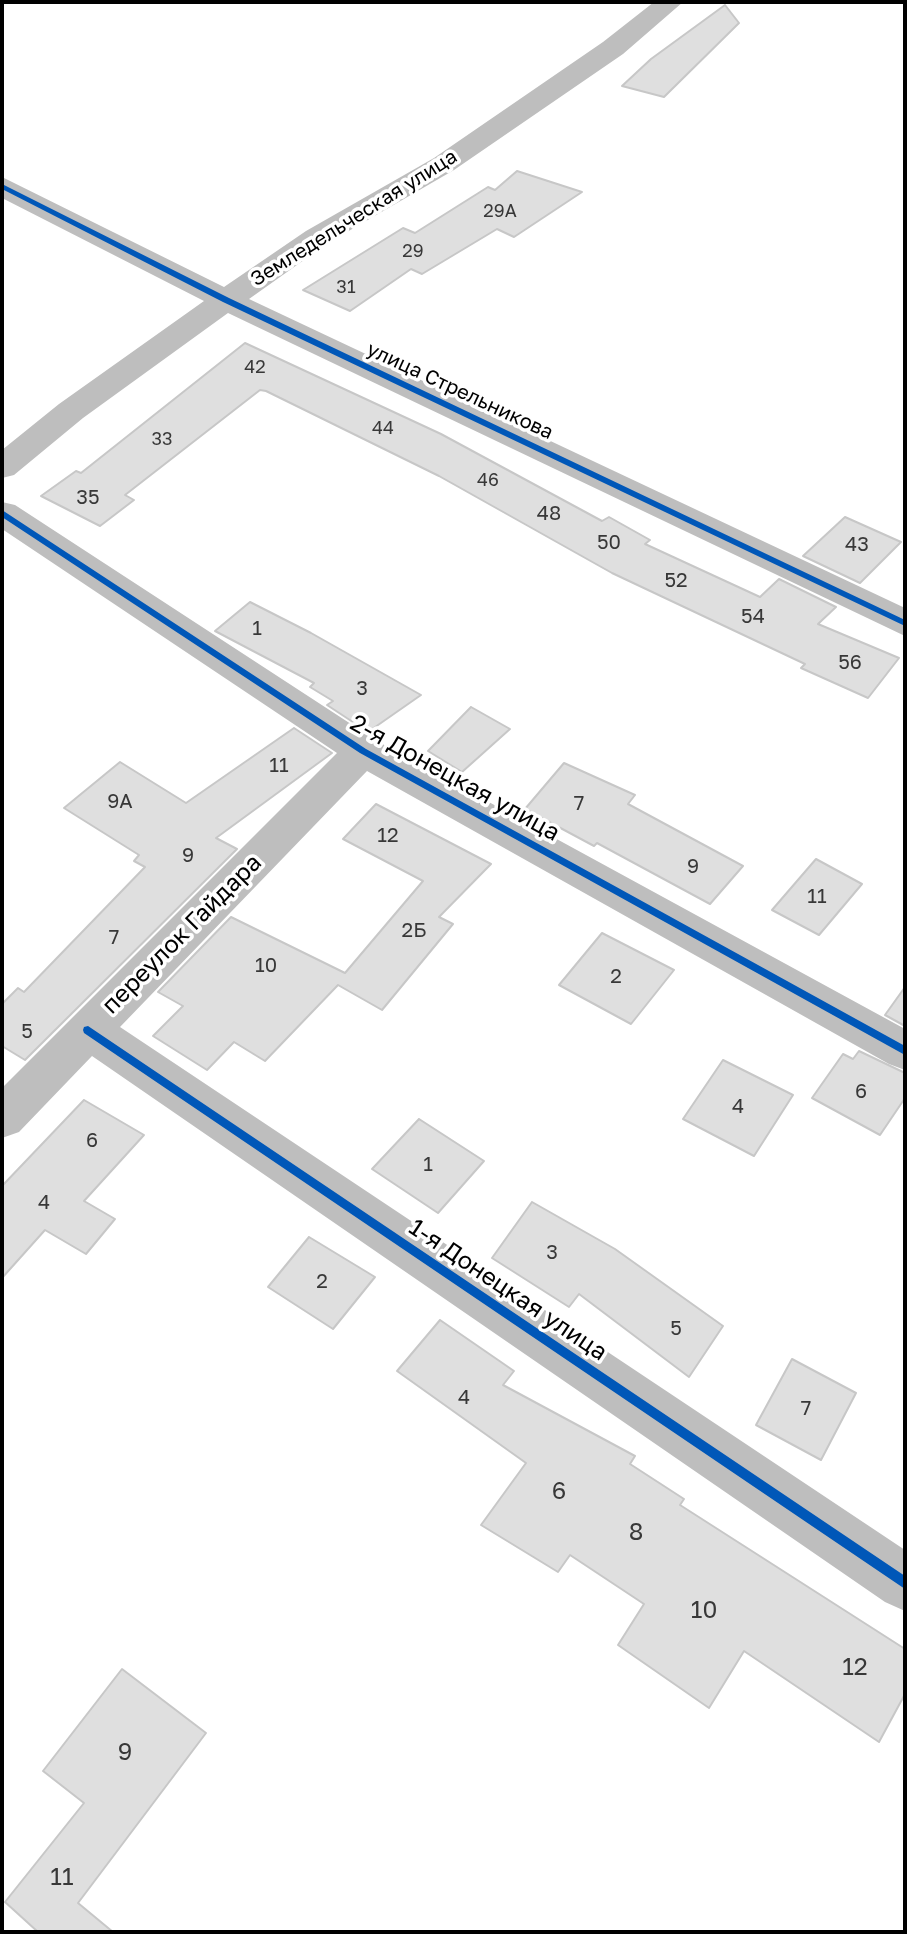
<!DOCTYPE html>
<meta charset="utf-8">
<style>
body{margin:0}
#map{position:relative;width:907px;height:1934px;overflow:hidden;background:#fff;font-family:"Golos Text",sans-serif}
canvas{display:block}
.frame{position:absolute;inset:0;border:4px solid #000;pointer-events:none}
</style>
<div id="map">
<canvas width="907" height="1934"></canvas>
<div class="frame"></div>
</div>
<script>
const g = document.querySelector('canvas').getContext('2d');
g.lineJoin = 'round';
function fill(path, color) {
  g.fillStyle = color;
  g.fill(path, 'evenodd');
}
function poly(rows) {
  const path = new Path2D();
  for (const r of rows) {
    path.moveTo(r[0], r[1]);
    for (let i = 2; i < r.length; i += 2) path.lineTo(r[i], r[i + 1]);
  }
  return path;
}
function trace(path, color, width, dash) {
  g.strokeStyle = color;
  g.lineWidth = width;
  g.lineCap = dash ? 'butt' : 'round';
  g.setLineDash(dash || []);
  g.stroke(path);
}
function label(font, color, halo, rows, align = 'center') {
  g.font = font + ' "Golos Text",sans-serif';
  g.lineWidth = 7;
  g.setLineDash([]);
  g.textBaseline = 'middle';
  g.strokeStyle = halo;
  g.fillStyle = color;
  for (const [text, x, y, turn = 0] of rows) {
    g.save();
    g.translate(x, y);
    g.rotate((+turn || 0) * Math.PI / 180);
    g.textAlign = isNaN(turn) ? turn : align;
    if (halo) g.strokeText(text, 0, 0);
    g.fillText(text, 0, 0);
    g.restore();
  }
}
const building = poly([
 [725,5,739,23,664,97,622,86,651,59,725,5],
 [517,171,582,192,514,237,497,229,422,274,411,269,350,311,303,290,403,228,415,233,488,187,495,190,517,171],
 [245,343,441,434,602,521,609,517,650,540,645,544,760,597,779,579,836,607,818,624,899,658,868,698,801,668,805,664,612,573,439,476,266,391,260,390,125,495,134,500,100,526,41,496,76,471,81,473,245,343],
 [845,517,901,542,860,583,803,556,845,517],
 [250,602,311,633,421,695,368,732,327,705,333,701,310,687,314,683,215,631,250,602],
 [471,707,510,729,462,772,428,751,471,707],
 [294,728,332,753,216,838,237,849,25,1060,2,1046,2,1004,18,988,24,992,145,867,134,861,139,855,64,808,120,762,186,803,294,728],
 [564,763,635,795,628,804,743,866,710,904,597,843,594,846,525,809,564,763],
 [376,804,491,864,439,917,453,924,382,1010,338,985,265,1061,234,1042,207,1070,153,1036,183,1006,158,992,231,917,345,973,423,881,343,839,376,804],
 [816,859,862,884,819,935,772,910,816,859],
 [602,933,674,970,631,1024,559,985,602,933],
 [905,987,905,1026,885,1015,905,987],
 [859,1051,905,1073,905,1098,880,1135,812,1098,843,1054,853,1059,859,1051],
 [723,1060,793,1095,754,1156,683,1119,723,1060],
 [84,1100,144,1135,84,1201,115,1219,86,1254,45,1230,2,1278,2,1186,84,1100],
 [419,1119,484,1161,438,1213,372,1169,419,1119],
 [532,1202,615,1249,723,1326,689,1377,579,1294,569,1307,492,1258,532,1202],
 [309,1237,375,1277,333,1329,268,1287,309,1237],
 [440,1320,514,1371,503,1385,635,1456,630,1464,684,1499,680,1505,905,1649,905,1694,879,1742,744,1651,709,1708,618,1645,644,1604,570,1555,558,1572,481,1525,526,1463,397,1371,440,1320],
 [792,1359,856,1393,821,1460,756,1425,792,1359],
 [122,1669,206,1733,78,1903,113,1932,38,1932,5,1902,84,1803,43,1771,122,1669]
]);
fill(building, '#dfdfdf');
trace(building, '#c7c7c7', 2);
fill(poly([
 [654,2,683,2,623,54,454,170,328,243,249,299,905,608,905,636,228,313,83,418,14,475,2,478,2,450,59,404,204,301,2,198,2,177,224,287,306,231,434,158,603,42,654,2],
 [2,502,15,505,377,741,905,1029,905,1070,889,1064,367,771,120,1027,905,1550,905,1611,885,1602,92,1056,19,1132,2,1138,2,1088,337,753,2,529,2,502]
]), '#bebebe');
fill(poly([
 [2,184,229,298,905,620,905,626,223,302,2,189,2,184],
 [2,510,366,749,905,1046,905,1055,360,753,2,517,2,510],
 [88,1026,905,1576,905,1589,84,1033,83,1030,84,1027,88,1026]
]), '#0057b8');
label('18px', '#383838', null, [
 ["29А",500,211],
 ["29",413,251],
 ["31",346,287],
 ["42",255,367],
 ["44",383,428],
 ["33",162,439],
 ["46",488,480]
]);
label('20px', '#000', '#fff', [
 ["Земледельческая улица",354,218,-32],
 ["улица Стрельникова",460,391,25]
]);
label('20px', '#383838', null, [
 ["35",88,498],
 ["48",549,514],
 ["50",609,543],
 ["43",857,545],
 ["52",676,581],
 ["54",753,617],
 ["1",257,629],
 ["56",850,663],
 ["3",362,689],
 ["11",279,766],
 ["9А",120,802],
 ["7",579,804],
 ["12",388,836],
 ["9",188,856],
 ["9",693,867],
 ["11",817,897],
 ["2Б",414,931],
 ["7",114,938],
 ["10",266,966],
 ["2",616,977],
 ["5",27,1032],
 ["6",861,1092],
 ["4",738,1107],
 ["6",92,1141],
 ["1",428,1165],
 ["4",44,1203],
 ["3",552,1253],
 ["2",322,1282],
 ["5",676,1329],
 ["4",464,1398],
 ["7",806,1409]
]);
label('24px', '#000', '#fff', [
 ["2-я Донецкая улица",455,778,29],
 ["переулок Гайдара",182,934,-45],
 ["1-я Донецкая улица",508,1290,34]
]);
label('24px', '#383838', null, [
 ["6",559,1491],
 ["8",636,1532],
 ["10",704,1610],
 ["12",855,1667],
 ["9",125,1752],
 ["11",62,1877]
]);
</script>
